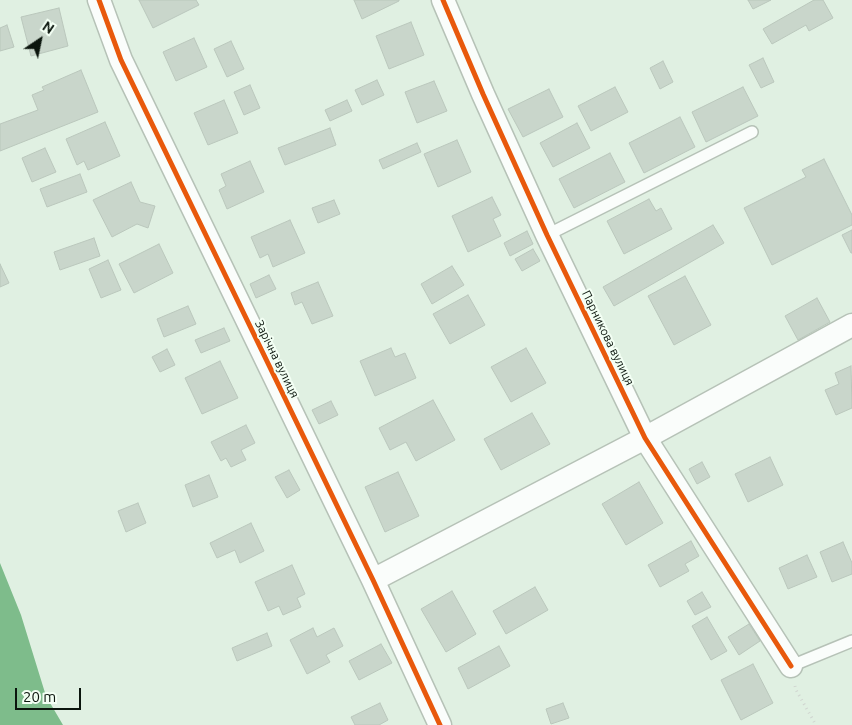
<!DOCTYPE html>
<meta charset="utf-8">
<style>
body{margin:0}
#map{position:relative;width:852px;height:725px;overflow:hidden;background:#e0f0e2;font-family:Ubuntu,sans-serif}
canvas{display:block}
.north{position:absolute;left:15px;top:15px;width:50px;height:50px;-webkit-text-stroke:4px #f3fff4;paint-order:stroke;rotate:34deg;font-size:14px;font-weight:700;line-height:20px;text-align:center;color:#0b150d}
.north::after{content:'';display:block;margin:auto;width:18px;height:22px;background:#0b150d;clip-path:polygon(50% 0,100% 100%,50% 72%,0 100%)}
.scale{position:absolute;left:15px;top:688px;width:66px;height:22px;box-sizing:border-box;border:2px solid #0b150d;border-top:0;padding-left:6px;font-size:15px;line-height:18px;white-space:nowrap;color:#0b150d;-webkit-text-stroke:4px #f3fff4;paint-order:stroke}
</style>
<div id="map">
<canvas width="852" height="725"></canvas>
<div class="north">N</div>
<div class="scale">20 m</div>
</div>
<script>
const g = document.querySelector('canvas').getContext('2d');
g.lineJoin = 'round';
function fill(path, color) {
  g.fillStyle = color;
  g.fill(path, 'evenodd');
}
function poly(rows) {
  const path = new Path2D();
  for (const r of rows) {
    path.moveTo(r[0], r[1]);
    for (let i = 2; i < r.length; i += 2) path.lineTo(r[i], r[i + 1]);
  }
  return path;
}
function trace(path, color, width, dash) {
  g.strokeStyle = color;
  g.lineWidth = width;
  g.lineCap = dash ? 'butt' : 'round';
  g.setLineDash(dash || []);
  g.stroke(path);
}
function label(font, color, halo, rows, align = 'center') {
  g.font = font + ' Ubuntu,sans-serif';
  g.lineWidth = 4;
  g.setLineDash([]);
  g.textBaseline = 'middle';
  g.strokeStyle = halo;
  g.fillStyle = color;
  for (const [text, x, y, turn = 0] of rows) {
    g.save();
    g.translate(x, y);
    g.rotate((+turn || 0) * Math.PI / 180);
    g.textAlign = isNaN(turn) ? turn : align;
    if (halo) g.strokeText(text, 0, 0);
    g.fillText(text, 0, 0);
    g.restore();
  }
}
fill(poly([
 [0,563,21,615,46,696,63,725,0,725]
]), '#7ebc8b');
const building = poly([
 [139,0,196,0,199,5,153,28,139,0],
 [354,0,399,0,399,1,362,19,354,0],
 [748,0,771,0,753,9,748,0],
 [814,0,823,0,833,18,809,31,806,25,772,44,763,29,814,0],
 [59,8,68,46,31,56,21,17,59,8],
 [411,22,424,55,389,69,376,36,411,22],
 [7,25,14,47,0,51,0,28,7,25],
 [194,38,207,67,176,81,163,52,194,38],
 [231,41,244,69,227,77,214,49,231,41],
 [763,58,774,82,761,88,749,65,763,58],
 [663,61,673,82,660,89,650,68,663,61],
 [81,70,98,112,0,151,0,124,38,110,32,95,44,90,42,87,81,70],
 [377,80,384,95,362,105,355,90,377,80],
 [434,81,447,111,417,123,405,92,434,81],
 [250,85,260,108,244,115,234,92,250,85],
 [615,87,628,112,591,131,578,106,615,87],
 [743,87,758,116,706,142,692,112,743,87],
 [549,89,563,117,523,137,508,109,549,89],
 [224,100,238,133,208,145,194,113,224,100],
 [347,100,352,111,330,121,325,110,347,100],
 [680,117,695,147,644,173,629,143,680,117],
 [105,122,120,156,88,170,84,161,77,165,66,139,105,122],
 [577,123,590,148,553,167,540,143,577,123],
 [330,128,336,145,285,165,278,148,330,128],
 [457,140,471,172,438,187,424,154,457,140],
 [417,143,421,152,383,169,379,160,417,143],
 [45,148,56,172,32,182,22,158,45,148],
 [610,153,625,182,574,208,559,179,610,153],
 [824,159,852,215,852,225,772,265,744,208,806,177,802,170,824,159],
 [250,161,264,192,227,209,219,190,226,186,221,174,250,161],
 [80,174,87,192,47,207,40,189,80,174],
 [131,182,140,202,155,206,148,228,137,224,112,237,93,200,131,182],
 [492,197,501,215,493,219,501,236,468,252,452,216,492,197],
 [649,199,656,211,661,208,672,229,624,254,607,221,649,199],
 [334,200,340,214,318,223,312,208,334,200],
 [290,220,305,253,273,267,268,254,260,258,251,237,290,220],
 [713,225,724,243,614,306,603,287,713,225],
 [852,230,852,253,851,253,842,235,852,230],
 [527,231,533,244,510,256,504,243,527,231],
 [94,238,100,256,60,270,54,252,94,238],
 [159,244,173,273,134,293,119,264,159,244],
 [533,249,540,261,522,271,515,259,533,249],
 [108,260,121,290,101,298,89,269,108,260],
 [0,264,9,283,0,287,0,264],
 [452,266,464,285,432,304,421,284,452,266],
 [269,275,276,289,256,298,250,284,269,275],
 [685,276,711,325,674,345,648,296,685,276],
 [318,282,333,316,312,324,302,302,295,305,291,293,318,282],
 [468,295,485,325,450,344,433,314,468,295],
 [817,298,830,322,798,340,785,316,817,298],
 [188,306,196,324,164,337,157,319,188,306],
 [224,328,230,341,201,353,195,340,224,328],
 [391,348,395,357,405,353,416,378,375,396,360,361,391,348],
 [526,348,546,383,511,402,491,367,526,348],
 [167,349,175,365,160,372,152,357,167,349],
 [220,361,238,398,202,414,185,378,220,361],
 [851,366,852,408,836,415,825,390,839,384,835,373,851,366],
 [433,400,455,440,416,461,406,442,390,450,379,428,433,400],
 [331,401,338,415,319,424,312,410,331,401],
 [532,413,550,444,501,470,484,439,532,413],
 [246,425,255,443,241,450,246,460,231,467,226,458,221,461,211,442,246,425],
 [770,457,783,485,748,502,735,474,770,457],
 [702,462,710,477,697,484,689,469,702,462],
 [289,470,300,490,287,498,275,477,289,470],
 [398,472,419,516,385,532,365,487,398,472],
 [209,475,218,497,193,507,185,485,209,475],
 [639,482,663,523,626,545,602,504,639,482],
 [138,503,146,523,126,532,118,511,138,503],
 [251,523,264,551,240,563,235,550,217,558,210,543,251,523],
 [691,541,699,556,685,564,689,571,660,587,648,565,691,541],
 [843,542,852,563,852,574,832,582,820,552,843,542],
 [807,555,817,577,788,589,779,568,807,555],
 [292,565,305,594,297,598,301,607,283,615,279,606,268,611,255,582,292,565],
 [535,587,548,610,506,634,493,611,535,587],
 [452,591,476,634,446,652,421,609,452,591],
 [702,592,711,607,695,615,687,601,702,592],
 [707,617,727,651,711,660,692,626,707,617],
 [749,624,760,641,739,655,728,637,749,624],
 [313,628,317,637,334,628,343,646,326,655,330,662,307,674,290,640,313,628],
 [267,633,272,646,237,661,232,648,267,633],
 [381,644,392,663,359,680,349,661,381,644],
 [499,646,510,666,468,689,458,668,499,646],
 [753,664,773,703,741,720,721,680,753,664],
 [380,703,388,720,379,725,355,725,351,717,380,703],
 [563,703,569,718,551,724,546,709,563,703]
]);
fill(building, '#c9d6cb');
trace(building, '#bac7bc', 1);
const lane = poly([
 [547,235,752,132],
 [791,666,852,641]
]);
const street = poly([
 [99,0,121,60,373,580,440,725],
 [443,0,483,94,547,235,645,438,791,666],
 [373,580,645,438,852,325]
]);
trace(lane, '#b6c2b7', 14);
trace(street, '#b6c2b7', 25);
trace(poly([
 [795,686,796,690,816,725]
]), '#d0d5d0', 3, [1, 4]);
trace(lane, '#fafdfb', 11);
trace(street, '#fafdfb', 22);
trace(poly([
 [99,0,121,60,373,580,440,725],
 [443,0,483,94,547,235,645,438,791,666]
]), '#e8590c', 5);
label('12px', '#0b150d', '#f3fff4', [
 ["Парникова вулиця",608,338,64],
 ["Зарічна вулиця",277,359,64]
]);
</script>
